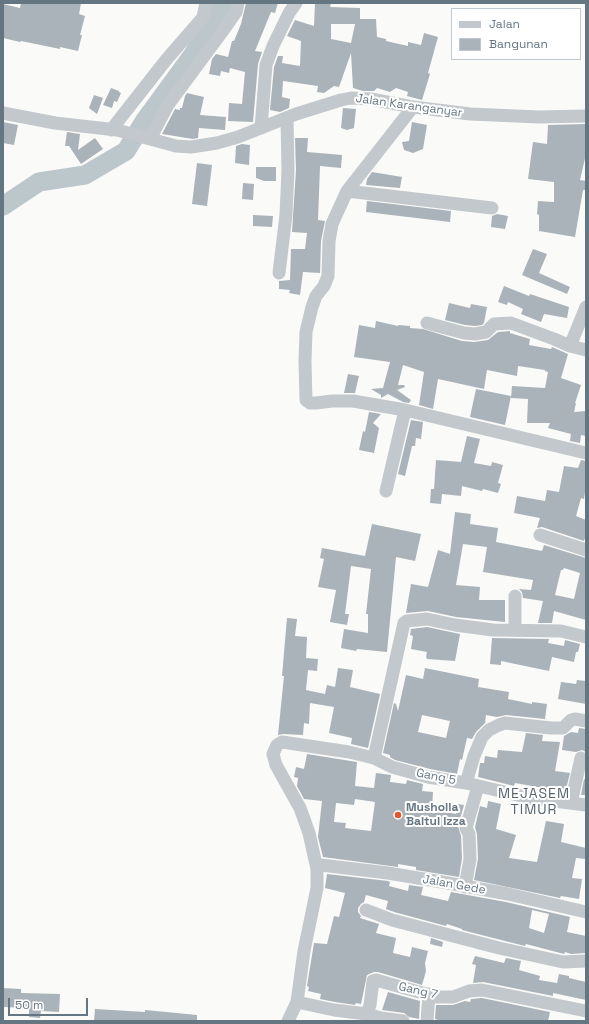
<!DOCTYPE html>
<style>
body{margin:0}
#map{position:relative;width:589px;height:1024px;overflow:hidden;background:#fafaf8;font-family:"Space Grotesk",sans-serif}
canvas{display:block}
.frame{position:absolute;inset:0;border:4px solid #657683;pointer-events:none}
.legend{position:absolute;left:451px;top:8px;width:130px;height:52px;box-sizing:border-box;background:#fff;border:1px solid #c1c8cd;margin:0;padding:5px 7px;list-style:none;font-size:12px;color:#657683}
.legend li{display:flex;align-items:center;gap:8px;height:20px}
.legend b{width:20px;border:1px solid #c1c8cd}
.scale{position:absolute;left:8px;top:998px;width:80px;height:18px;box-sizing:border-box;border:2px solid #657683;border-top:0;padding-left:5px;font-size:12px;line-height:14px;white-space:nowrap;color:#657683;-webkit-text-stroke:3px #fff;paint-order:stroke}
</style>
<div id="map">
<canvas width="589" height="1024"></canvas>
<div class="frame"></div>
<ul class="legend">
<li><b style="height:5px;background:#c3c8cc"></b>Jalan</li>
<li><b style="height:11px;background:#aab3b9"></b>Bangunan</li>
</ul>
<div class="scale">50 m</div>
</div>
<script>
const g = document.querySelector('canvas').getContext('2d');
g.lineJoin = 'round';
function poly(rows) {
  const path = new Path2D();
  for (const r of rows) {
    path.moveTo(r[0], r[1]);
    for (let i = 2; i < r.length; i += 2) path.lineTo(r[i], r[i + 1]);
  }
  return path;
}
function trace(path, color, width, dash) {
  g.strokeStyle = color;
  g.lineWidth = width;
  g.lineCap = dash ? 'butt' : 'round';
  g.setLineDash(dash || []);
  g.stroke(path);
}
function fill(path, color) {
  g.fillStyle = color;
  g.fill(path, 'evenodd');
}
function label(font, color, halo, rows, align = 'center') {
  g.font = font + ' "Space Grotesk",sans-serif';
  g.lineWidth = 4;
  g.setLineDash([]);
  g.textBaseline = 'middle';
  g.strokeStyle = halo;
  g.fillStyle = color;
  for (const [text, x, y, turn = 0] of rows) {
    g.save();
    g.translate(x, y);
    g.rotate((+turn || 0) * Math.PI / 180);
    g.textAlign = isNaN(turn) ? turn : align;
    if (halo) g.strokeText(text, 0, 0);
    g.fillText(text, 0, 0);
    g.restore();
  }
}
trace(poly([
 [3,206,39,182,85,175,126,151,145,120,194,53,223,3]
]), '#bbc7cb', 19);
fill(poly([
 [21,3,81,3,79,14,85,16,80,35,82,35,78,51,60,47,60,49,21,41,20,42,3,38,3,4,20,8],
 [246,3,278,3,275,13,271,12,255,51,262,52,258,64,253,122,228,121,229,103,242,104,245,72,230,68,229,73,221,71,220,76,209,74,212,59,216,54,228,57,232,41,234,41,241,24],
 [315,3,331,3,330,7,360,8,360,19,376,19,377,37,386,39,386,41,408,46,408,42,421,45,424,33,438,37,428,73,430,74,422,100,407,96,408,92,396,88,390,92,377,88,374,91,363,91,353,88,351,53,339,87,334,86,324,93,317,92,318,86,283,81,282,97,290,99,289,108,280,112,270,110,274,67,278,56,283,56,282,63,300,66,301,41,287,36,295,20,314,26],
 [331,24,355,24,351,43,331,39],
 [111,88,119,91,119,92,121,93,117,102,114,101,112,108,103,105],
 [187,93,204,97,200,115,226,117,225,130,199,128,198,138,193,139,162,134,175,109,180,110,180,108,182,108,185,96],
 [94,95,103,98,97,114,89,108],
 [343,108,356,109,354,128,347,130,341,128],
 [3,122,18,125,14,145,3,143],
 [412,122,427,125,423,149,413,153,404,150,402,142,409,141],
 [586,124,586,154,580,180,586,181,586,190,583,190,575,237,539,231,539,215,537,214,538,201,554,202,554,182,528,179,533,142,547,144,548,125],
 [67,132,80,134,78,150,95,138,103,149,81,164,69,146,65,146],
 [295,138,308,138,307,152,342,155,341,168,320,166,318,220,325,221,321,241,320,273,303,272,300,295,289,293,290,290,279,289,279,281,290,280,291,249,305,249,307,233,292,232,296,170],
 [242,144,250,145,249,165,235,163,236,146],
 [197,163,212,165,207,206,192,204],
 [256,167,276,167,276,181,264,181,256,178],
 [372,172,402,177,400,188,366,185,367,179],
 [243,183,254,184,253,200,242,199],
 [367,201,451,211,450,222,366,212],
 [497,214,508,216,505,229,491,227,492,216],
 [253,215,273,216,272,227,253,226],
 [533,249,547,254,539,273,570,287,567,294,522,275],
 [504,286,529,296,530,294,569,307,567,318,544,314,541,322,521,314,523,309,508,302,507,305,498,302],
 [449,303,470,308,471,304,487,307,484,323,482,325,475,326,465,325,445,320],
 [376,321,398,326,398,325,410,326,410,328,423,329,462,341,474,342,488,340,498,332,510,331,510,333,530,339,529,345,551,349,552,347,568,354,561,378,581,385,575,403,576,403,574,412,586,411,586,436,581,435,580,443,570,441,571,434,548,428,550,423,527,423,528,399,511,398,512,386,545,388,548,372,545,371,545,370,518,366,517,376,487,370,484,389,438,379,433,409,419,405,424,372,403,365,398,385,404,385,405,387,397,390,411,400,409,403,403,402,388,394,381,398,381,395,371,389,383,388,390,362,354,357,359,325,375,328],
 [348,374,359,376,355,393,344,393],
 [476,389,511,396,505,425,470,417],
 [369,412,381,414,373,423,379,428,374,453,359,450,363,431,365,432],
 [411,420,423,422,421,439,416,438,415,446,412,446,405,476,398,474],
 [467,436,480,439,474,463,491,466,492,462,503,465,498,483,501,484,498,493,483,489,482,491,462,486,461,496,442,494,441,504,430,503,431,489,434,489,436,460,461,462],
 [581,460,586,461,586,486,584,499,581,498,576,516,586,520,586,535,584,541,542,527,537,528,540,518,514,513,517,496,545,501,547,490,559,492,564,466,578,468],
 [455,512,471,514,470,524,498,528,496,542,542,551,544,545,586,558,586,620,554,611,552,623,538,623,543,601,523,598,522,592,519,589,531,590,533,580,483,572,487,547,463,544,456,585,480,587,479,600,505,600,505,622,456,617,428,611,406,613,411,584,428,587,438,550,450,554],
 [564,568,580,573,574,599,555,595,561,570,563,570],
 [372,524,421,534,415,561,396,557,387,652,357,649,356,651,341,648,344,629,368,633,368,614,366,614,371,569,351,566,345,614,349,614,347,625,330,622,336,590,318,587,324,559,320,558,322,548,365,556],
 [287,618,297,619,295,636,307,637,306,658,318,659,317,671,308,670,306,690,325,694,327,685,335,687,338,668,353,670,350,687,380,694,368,748,351,744,352,738,329,733,334,707,310,703,309,724,304,723,303,735,283,734,278,735,284,676,282,676],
 [427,627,460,634,455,661,427,659,426,657,427,652,411,649,413,636,410,635,411,629],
 [492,638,549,639,548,643,564,646,565,640,580,644,578,652,576,652,574,662,552,657,549,671,501,661,501,665,490,664],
 [425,668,479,679,478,687,509,692,508,699,532,704,532,702,547,704,545,719,506,715,497,717,486,715,485,723,476,732,472,739,467,738,462,760,460,759,457,774,430,769,395,760,390,757,390,755,383,753,394,703,396,704,398,711,406,675,423,679],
 [422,715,450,721,446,738,418,732],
 [577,680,586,681,586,704,558,699,561,682,576,684],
 [579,728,586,729,586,752,582,750,576,752,562,750,564,736,571,732,578,733],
 [526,733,543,735,542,741,560,742,555,771,570,773,565,793,555,792,555,790,515,783,514,786,478,777,480,763,484,763,485,756,497,758,498,750,522,752],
 [307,754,357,762,355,786,374,788,376,773,391,775,390,782,406,784,407,780,423,784,422,791,433,792,432,809,456,814,458,804,464,805,458,826,461,836,462,858,459,877,416,870,416,867,398,864,398,867,323,857,318,837,322,801,304,799,297,786,298,778,294,777,296,767,304,769],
 [355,799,375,802,371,831,345,828,346,823,334,822,336,803,354,805],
 [584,779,586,780,586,795,581,795],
 [488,801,501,804,496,829,516,835,509,858,537,862,546,821,564,824,561,842,586,848,586,859,576,858,572,878,582,879,579,899,561,896,560,898,474,880,478,859,477,834,475,827,480,806,487,808],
 [327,874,388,881,390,882,389,886,408,891,409,885,423,887,421,895,448,901,451,892,506,902,570,917,567,932,586,936,586,953,571,954,565,952,564,954,526,944,525,946,501,940,462,930,462,929,447,924,446,926,394,912,386,909,388,901,366,895,364,902,361,904,358,908,358,912,361,916,360,918,379,924,376,933,396,938,393,953,410,957,412,947,428,951,425,963,426,971,422,985,378,972,374,972,367,975,361,1004,356,1003,355,1005,335,1002,320,999,321,994,308,991,309,987,307,986,314,943,327,944,334,916,339,917,345,893,325,888],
 [532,910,549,914,544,933,529,928],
 [431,938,443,942,442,947,430,944],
 [475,956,504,963,506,958,521,961,519,970,540,976,539,980,557,983,559,974,569,976,569,978,586,982,586,1000,553,993,553,996,483,982,473,983,476,965,472,964],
 [3,988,21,989,21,993,60,994,59,1012,41,1011,40,1018,29,1017,29,1008,3,1007],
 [388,992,420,1001,419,1019,409,1017,404,1013,382,1010],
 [482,998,550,1012,548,1021,441,1021,435,1019,436,1005,453,1005,465,1001,470,1002,471,999],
 [95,1009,145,1012,145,1010,197,1015,197,1021,94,1021]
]), '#aab3b9');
trace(poly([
 [413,107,347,191,332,224,329,241,328,276,324,286,316,296,312,307,306,332,305,361,306,400,310,403,316,403,332,401,353,401,405,410,586,453],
 [3,113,55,123,117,130,176,146,191,147,217,143,238,137,296,114,341,100,351,98,371,99,413,107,470,114,539,117,586,116],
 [261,128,266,65,273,46,289,13,296,3],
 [111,130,166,60,199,22,203,17,206,3],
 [150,139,168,105,222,32,236,12,238,3],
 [347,191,492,208],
 [279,273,286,215,288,170,287,118],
 [427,323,464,333,475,334,486,332,494,324,511,323,554,339,570,346,586,350],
 [570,346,586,307],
 [386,491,405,410],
 [540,535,586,550],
 [515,630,515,596],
 [374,758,404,623,407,621,427,619,455,625,493,630,561,631,586,637],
 [466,783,474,756,482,737,489,730,499,725,505,723,551,728,563,728,571,720,575,719,586,721],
 [571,803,581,758],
 [317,869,309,833,300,808,276,765,273,754,277,745,282,742,349,752,374,758,392,767,428,777,466,783,530,798,586,805],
 [465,887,470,859,469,834,466,828,478,786],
 [366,910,392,920,499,948,563,962,586,961],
 [297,1002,334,1010,367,1014,370,1005,373,981,376,980,437,997,453,997,469,991,482,990,586,1011],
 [367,1014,381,1018,403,1021],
 [288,1021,297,1002,304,951,317,888,317,867,321,865,388,873,448,883,508,894,586,912],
 [427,1021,429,994]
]), '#c3c8cc', 13);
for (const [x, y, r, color] of [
 [398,815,4,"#e4572e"]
]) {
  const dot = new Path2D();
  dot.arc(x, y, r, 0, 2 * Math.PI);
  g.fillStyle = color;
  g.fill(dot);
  trace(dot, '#fff', 1.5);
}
label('12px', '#657683', '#fff', [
 ["Jalan Karanganyar",409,106,8],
 ["Gang 5",436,777,11],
 ["Jalan Gede",454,885,10],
 ["Gang 7",418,991,13]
]);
label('bold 12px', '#657683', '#fff', [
 ["Musholla",406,808],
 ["Baitul Izza",406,822]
], 'left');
g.letterSpacing = '1px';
label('14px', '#57646e', '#fff', [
 ["MEJASEM",534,794],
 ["TIMUR",534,810]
]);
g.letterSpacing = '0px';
</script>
